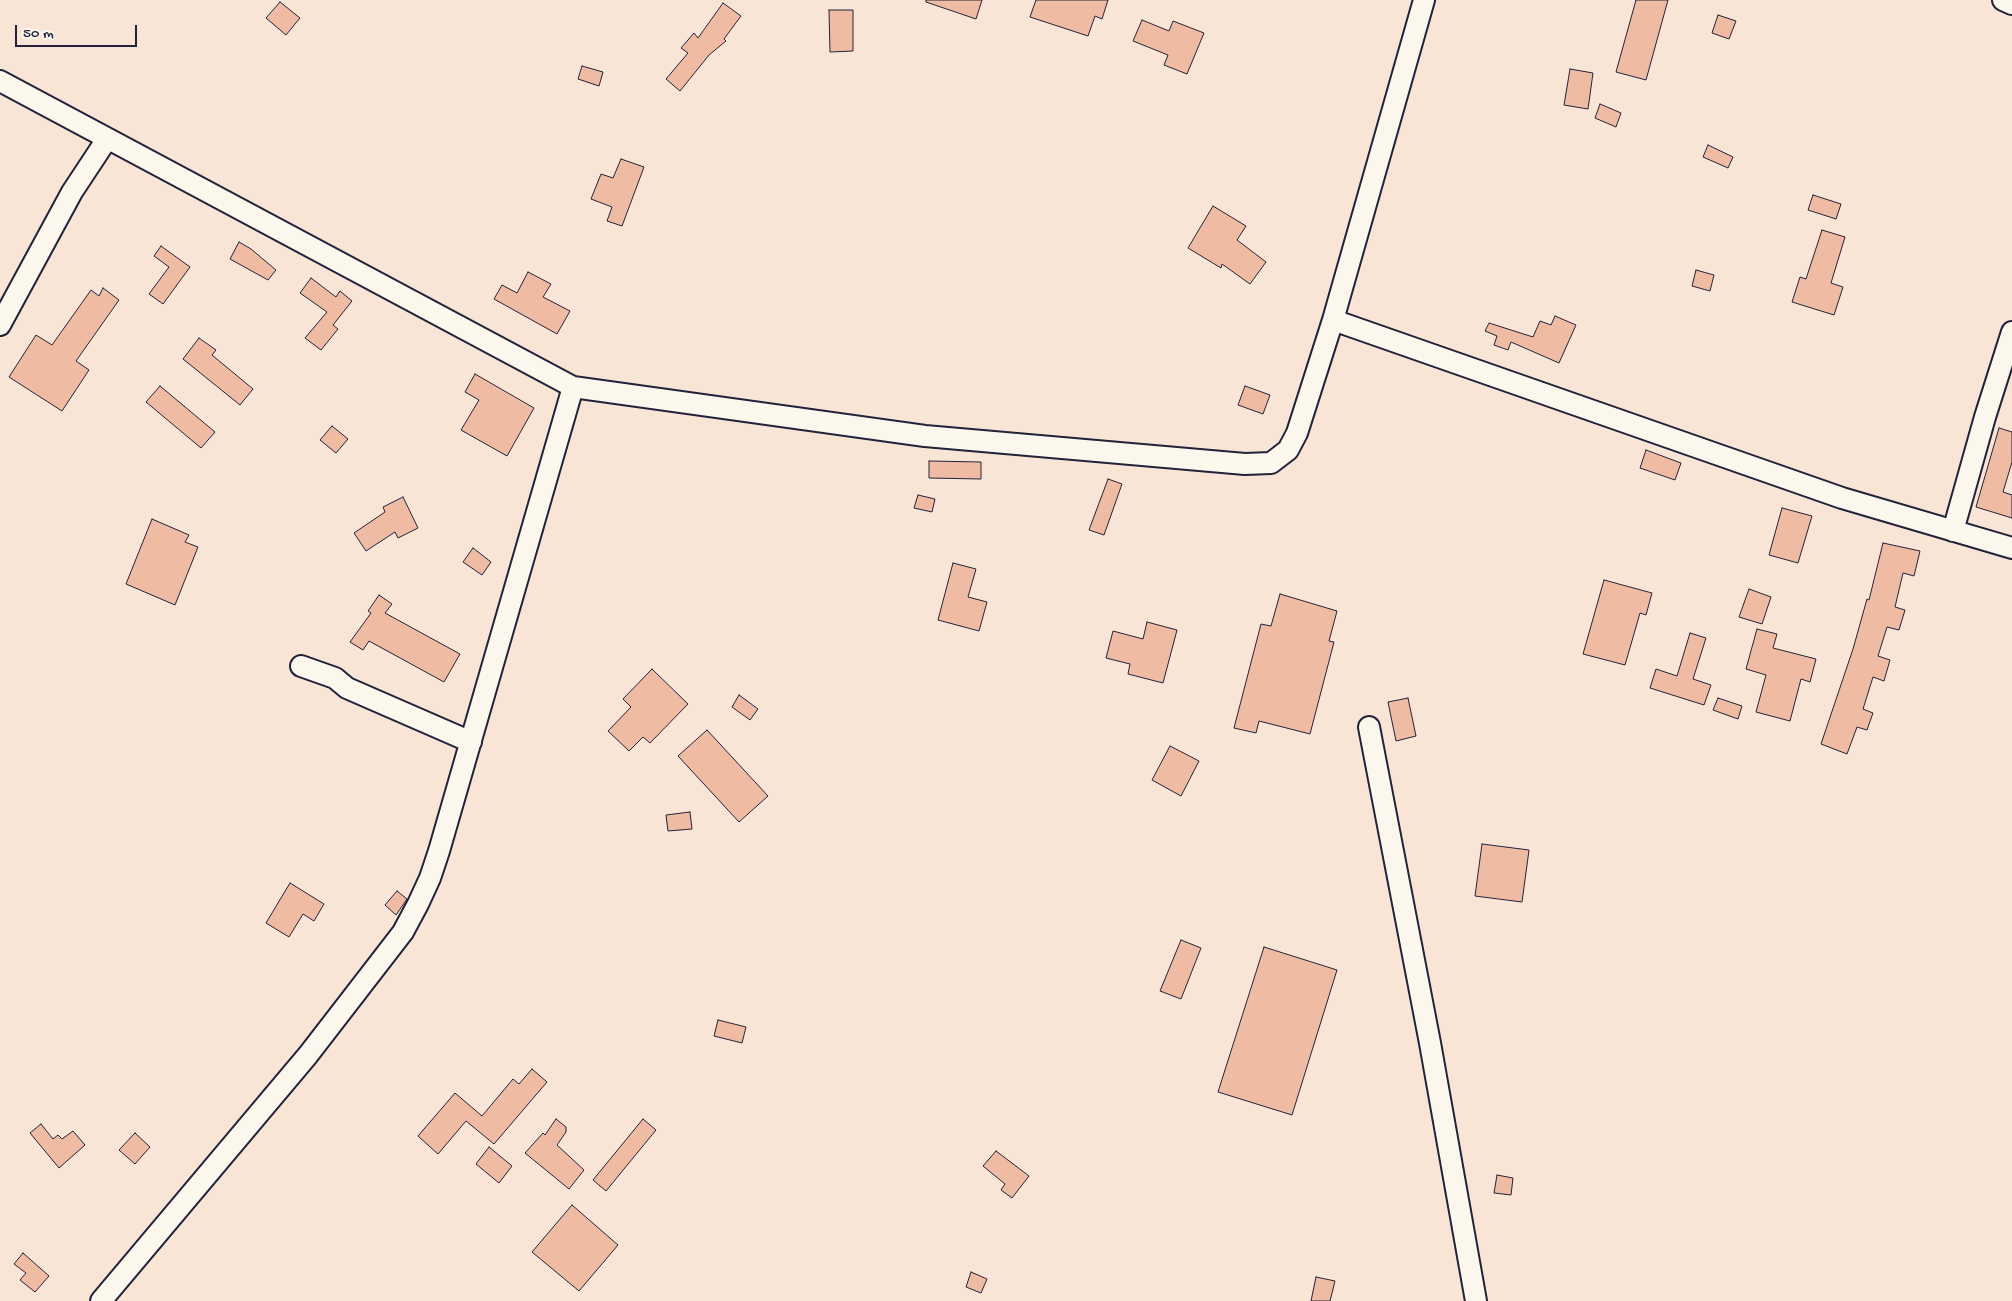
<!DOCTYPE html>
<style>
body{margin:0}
#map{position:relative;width:2012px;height:1301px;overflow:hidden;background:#f8e5d6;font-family:"Gochi Hand",sans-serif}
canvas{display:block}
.scale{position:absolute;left:15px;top:25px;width:122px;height:22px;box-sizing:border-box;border:2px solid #22223b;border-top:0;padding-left:6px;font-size:15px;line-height:18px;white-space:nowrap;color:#22223b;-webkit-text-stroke:4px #fbf7ec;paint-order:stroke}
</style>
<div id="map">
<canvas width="2012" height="1301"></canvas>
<div class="scale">50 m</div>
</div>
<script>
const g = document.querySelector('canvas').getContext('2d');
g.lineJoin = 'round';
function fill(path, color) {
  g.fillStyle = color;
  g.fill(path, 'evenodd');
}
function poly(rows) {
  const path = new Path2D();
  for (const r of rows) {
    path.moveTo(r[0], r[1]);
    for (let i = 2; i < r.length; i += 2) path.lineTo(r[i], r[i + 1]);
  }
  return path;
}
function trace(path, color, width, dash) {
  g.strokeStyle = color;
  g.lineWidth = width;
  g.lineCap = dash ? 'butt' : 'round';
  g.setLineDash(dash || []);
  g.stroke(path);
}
const building = poly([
 [926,0,982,0,976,19,926,2,926,0],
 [1036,0,1108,0,1102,19,1095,16,1088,36,1030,17,1036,0],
 [1636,0,1668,0,1646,80,1616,72,1636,0],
 [280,2,300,18,286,35,266,18,280,2],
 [723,3,741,16,724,39,726,41,709,55,680,91,666,79,688,53,681,48,694,33,698,38,723,3],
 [829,10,853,10,853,51,830,52,829,10],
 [1718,15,1736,21,1729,39,1712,33,1718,15],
 [1142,20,1169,31,1173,21,1204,33,1187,74,1164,65,1168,55,1133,41,1142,20],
 [582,66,603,72,599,86,578,79,582,66],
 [1570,69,1593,73,1588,109,1564,105,1570,69],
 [1600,104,1621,113,1616,127,1595,118,1600,104],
 [1708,145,1733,157,1728,168,1703,157,1708,145],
 [621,159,644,167,622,226,607,221,612,207,591,199,601,174,613,178,621,159],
 [1813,195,1841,204,1836,219,1808,210,1813,195],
 [1213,206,1246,226,1237,240,1266,262,1250,284,1222,264,1221,268,1188,248,1213,206],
 [1822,230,1845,237,1831,283,1843,287,1834,315,1792,302,1800,277,1806,279,1822,230],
 [239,242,251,249,276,270,268,280,230,259,239,242],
 [161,246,190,267,163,304,149,294,169,267,154,256,161,246],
 [1696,270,1714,275,1710,291,1692,286,1696,270],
 [528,272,551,284,543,297,570,311,557,334,494,299,502,285,517,293,528,272],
 [311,278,336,297,340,291,352,301,333,325,338,329,321,350,305,338,327,312,300,293,311,278],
 [103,288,119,300,76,361,89,370,62,411,9,377,36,335,52,345,91,290,99,296,103,288],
 [1555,316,1576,325,1559,363,1511,342,1508,350,1494,345,1497,336,1485,331,1489,323,1533,337,1540,321,1551,325,1555,316],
 [199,338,216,350,212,355,253,389,240,405,183,359,199,338],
 [475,374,534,408,507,456,461,430,479,400,465,392,475,374],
 [160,386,215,432,201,448,146,402,160,386],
 [1245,386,1270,395,1263,414,1238,405,1245,386],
 [332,426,348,439,336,453,320,440,332,426],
 [1999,428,2012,432,2012,462,2003,492,2012,495,2012,518,1976,507,1999,428],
 [1646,450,1681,463,1675,480,1640,468,1646,450],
 [929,461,981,462,981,479,929,478,929,461],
 [1108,479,1122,484,1104,535,1089,530,1108,479],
 [918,495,935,499,932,512,914,508,918,495],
 [403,497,418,528,398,538,395,532,366,551,354,533,385,512,383,507,403,497],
 [1782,508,1812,516,1798,563,1769,555,1782,508],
 [152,519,189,535,185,542,198,547,175,605,126,584,152,519],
 [1883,543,1920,551,1914,576,1903,573,1895,607,1905,610,1899,630,1887,627,1878,656,1890,660,1884,681,1873,677,1863,709,1873,713,1867,730,1857,727,1847,754,1821,744,1853,649,1867,599,1869,600,1883,543],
 [473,548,491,562,482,575,463,562,473,548],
 [953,563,976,569,968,597,987,602,979,631,938,620,953,563],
 [1604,580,1652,593,1646,615,1640,613,1625,665,1583,654,1604,580],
 [1749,589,1771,597,1762,624,1739,617,1749,589],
 [1280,594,1337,611,1329,641,1334,642,1310,734,1259,721,1256,733,1234,728,1261,624,1271,626,1280,594],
 [379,595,392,604,385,613,460,654,444,682,369,641,363,650,350,642,371,613,368,611,379,595],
 [1147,622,1177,630,1163,683,1128,674,1130,664,1106,658,1113,631,1143,639,1147,622],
 [1757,629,1777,634,1773,648,1816,659,1810,682,1801,679,1790,721,1756,712,1766,675,1746,669,1757,629],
 [1690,633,1706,638,1693,679,1711,685,1704,705,1650,688,1656,669,1677,676,1690,633],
 [652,669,688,704,650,743,643,737,629,751,608,731,631,707,623,699,652,669],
 [739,695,758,709,750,720,732,707,739,695],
 [1408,698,1416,736,1396,741,1388,702,1408,698],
 [1718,698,1742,706,1738,719,1713,710,1718,698],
 [707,730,768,796,739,822,678,756,707,730],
 [1170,746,1199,761,1181,796,1152,780,1170,746],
 [690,812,692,829,668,831,666,815,690,812],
 [1482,844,1529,850,1522,902,1475,896,1482,844],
 [290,883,324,904,314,921,303,914,289,937,266,923,290,883],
 [397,891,407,899,396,915,385,905,397,891],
 [1181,940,1201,948,1181,999,1160,991,1181,940],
 [1264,947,1337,970,1292,1115,1218,1092,1264,947],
 [718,1020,746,1027,742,1043,714,1036,718,1020],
 [532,1069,547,1082,494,1144,466,1121,438,1154,418,1136,455,1093,482,1116,513,1079,519,1084,532,1069],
 [556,1119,566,1127,566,1132,557,1145,584,1170,569,1189,525,1153,543,1133,545,1135,556,1119],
 [643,1119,656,1130,606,1191,593,1180,643,1119],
 [41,1124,53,1139,58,1135,62,1139,73,1131,85,1145,59,1168,30,1133,41,1124],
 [135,1133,150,1147,135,1164,119,1150,135,1133],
 [489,1147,512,1166,499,1183,476,1164,489,1147],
 [996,1151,1029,1176,1012,1198,1001,1190,1005,1184,983,1166,996,1151],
 [1497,1175,1513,1178,1511,1195,1494,1193,1497,1175],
 [572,1205,618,1245,579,1291,532,1252,572,1205],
 [23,1253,49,1276,35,1292,20,1280,26,1273,14,1264,23,1253],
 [971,1272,987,1279,981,1293,966,1287,971,1272],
 [1316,1277,1335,1281,1330,1301,1311,1301,1316,1277]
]);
fill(building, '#f0bba3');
trace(building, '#22223b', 1);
const minor = poly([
 [2003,0,2012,4],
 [0,81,573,387,925,436,1245,464,1271,463,1288,450,1297,433,1333,320,1424,0],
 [1333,320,1842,498,2012,548],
 [0,325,72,192,107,139],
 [1953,531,1985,417,2012,332],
 [301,666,335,678,347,688,471,742],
 [1369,727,1430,1043,1476,1301],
 [101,1301,308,1055,403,932,418,904,430,878,439,851,573,387]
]);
trace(minor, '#22223b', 24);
trace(minor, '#fbf7ec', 20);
</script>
